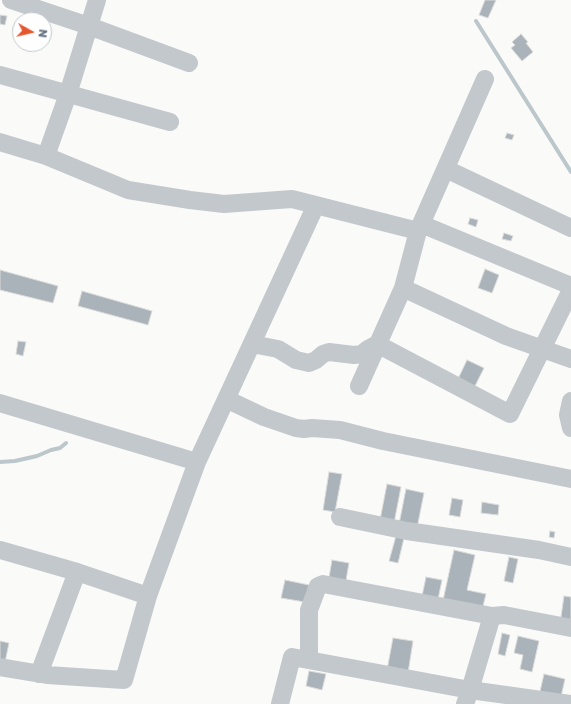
<!DOCTYPE html>
<style>
body{margin:0}
#map{position:relative;width:571px;height:704px;overflow:hidden;background:#fafaf8;font-family:"Golos Text",sans-serif}
canvas{display:block}
.north{position:absolute;left:12px;top:12px;width:40px;height:40px;box-sizing:border-box;background:#fff;border:1px solid #c1c8cd;border-radius:50%;rotate:98deg;font-size:11px;font-weight:700;line-height:16px;text-align:center;color:#657683}
.north::after{content:'';display:block;margin:auto;width:14px;height:18px;background:#e4572e;clip-path:polygon(50% 0,100% 100%,50% 72%,0 100%)}
</style>
<div id="map">
<canvas width="571" height="704"></canvas>
<div class="north">N</div>
</div>
<script>
const g = document.querySelector('canvas').getContext('2d');
g.lineJoin = 'round';
function poly(rows) {
  const path = new Path2D();
  for (const r of rows) {
    path.moveTo(r[0], r[1]);
    for (let i = 2; i < r.length; i += 2) path.lineTo(r[i], r[i + 1]);
  }
  return path;
}
function trace(path, color, width, dash) {
  g.strokeStyle = color;
  g.lineWidth = width;
  g.lineCap = dash ? 'butt' : 'round';
  g.setLineDash(dash || []);
  g.stroke(path);
}
function fill(path, color) {
  g.fillStyle = color;
  g.fill(path, 'evenodd');
}
trace(poly([
 [476,21,571,172],
 [0,462,15,461,37,456,51,450,60,448,66,443]
]), '#bbc7cb', 4);
const building = poly([
 [485,0,496,0,488,18,479,15,485,0],
 [0,15,7,16,5,25,0,24,0,15],
 [18,19,21,20,20,30,16,29,18,19],
 [521,34,528,42,526,43,533,52,522,61,511,48,515,45,512,42,521,34],
 [507,133,514,135,512,140,505,138,507,133],
 [470,218,478,220,476,227,468,224,470,218],
 [504,233,513,236,511,241,502,239,504,233],
 [485,269,499,275,492,293,478,288,485,269],
 [0,270,58,286,53,303,0,290,0,270],
 [82,291,152,311,148,325,78,306,82,291],
 [18,341,26,342,23,356,16,354,18,341],
 [467,360,484,368,474,388,457,381,467,360],
 [329,472,342,474,335,512,323,510,329,472],
 [387,484,401,487,394,523,380,520,387,484],
 [406,489,424,493,417,528,399,524,406,489],
 [452,498,463,500,460,517,449,515,452,498],
 [482,502,499,505,498,515,481,513,482,502],
 [550,531,555,532,554,538,549,537,550,531],
 [396,536,404,538,398,563,389,561,396,536],
 [454,550,475,555,467,590,486,594,481,614,442,605,454,550],
 [509,557,518,559,513,583,504,581,509,557],
 [332,560,349,563,345,586,328,583,332,560],
 [426,577,442,580,437,604,421,601,426,577],
 [285,580,309,585,305,602,281,598,285,580],
 [564,596,571,597,571,626,560,624,564,596],
 [502,633,510,635,505,656,498,654,502,633],
 [518,636,539,641,532,672,520,669,523,655,514,653,518,636],
 [393,638,413,641,408,673,387,670,393,638],
 [0,641,9,643,4,667,0,666,0,641],
 [309,671,326,674,322,690,306,686,309,671],
 [544,674,565,679,560,701,539,696,544,674]
]);
fill(building, '#aab3b9');
trace(building, '#dcdcda', 1);
trace(poly([
 [11,0,89,26,189,63],
 [0,75,170,122],
 [0,142,46,156,128,190,190,200,224,204,292,199,418,231],
 [46,156,68,94,97,0],
 [446,169,571,228],
 [421,224,571,286],
 [403,288,506,336,571,359],
 [252,344,278,349,296,360,309,363,316,360,323,354,329,352,354,355,362,354,368,349,377,344,510,414,571,290],
 [359,386,403,288,418,231,485,79],
 [226,399,264,417,296,428,304,429,312,428,340,430,383,441,571,479],
 [571,401,568,415,571,428],
 [0,403,197,462],
 [340,517,407,531,539,550,571,557],
 [0,550,77,572,148,596],
 [492,616,470,690,571,704],
 [309,660,309,610,318,586,323,584,492,616,504,615,571,628],
 [0,667,47,675,124,680,148,596,197,462,316,205],
 [39,674,77,572],
 [280,704,292,657,470,690,465,704]
]), '#c3c8cc', 18);
</script>
